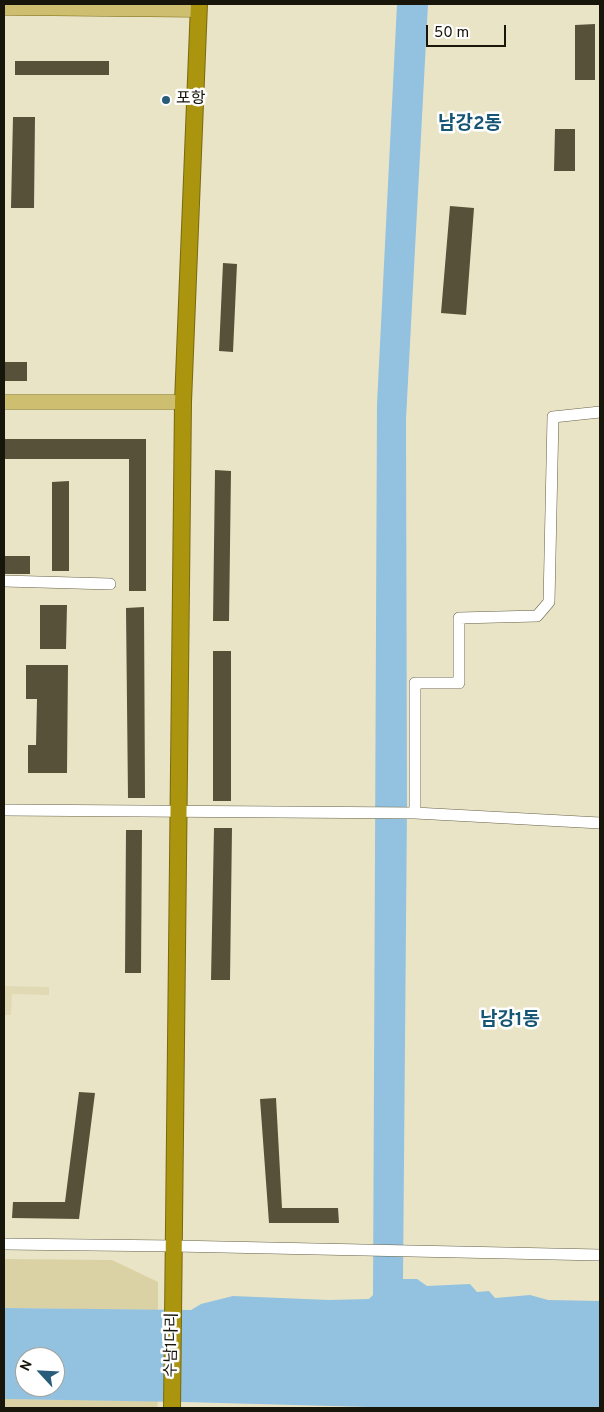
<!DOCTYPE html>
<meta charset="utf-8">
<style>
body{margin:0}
#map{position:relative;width:604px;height:1412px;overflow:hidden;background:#eae4c7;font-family:Overpass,sans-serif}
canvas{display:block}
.frame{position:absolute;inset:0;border:5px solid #18160b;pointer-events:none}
.north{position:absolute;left:15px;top:1347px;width:50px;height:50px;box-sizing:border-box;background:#fff;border:1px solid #a3a29d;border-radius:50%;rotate:295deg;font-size:14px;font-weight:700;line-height:20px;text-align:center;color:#18160b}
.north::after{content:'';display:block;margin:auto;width:18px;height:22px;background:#295c79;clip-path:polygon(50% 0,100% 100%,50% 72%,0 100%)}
.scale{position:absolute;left:426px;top:25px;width:80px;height:22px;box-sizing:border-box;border:2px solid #18160b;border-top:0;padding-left:6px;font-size:15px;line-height:18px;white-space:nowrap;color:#18160b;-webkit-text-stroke:4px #fff;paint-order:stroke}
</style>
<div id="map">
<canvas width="604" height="1412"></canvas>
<div class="frame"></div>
<div class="north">N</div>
<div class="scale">50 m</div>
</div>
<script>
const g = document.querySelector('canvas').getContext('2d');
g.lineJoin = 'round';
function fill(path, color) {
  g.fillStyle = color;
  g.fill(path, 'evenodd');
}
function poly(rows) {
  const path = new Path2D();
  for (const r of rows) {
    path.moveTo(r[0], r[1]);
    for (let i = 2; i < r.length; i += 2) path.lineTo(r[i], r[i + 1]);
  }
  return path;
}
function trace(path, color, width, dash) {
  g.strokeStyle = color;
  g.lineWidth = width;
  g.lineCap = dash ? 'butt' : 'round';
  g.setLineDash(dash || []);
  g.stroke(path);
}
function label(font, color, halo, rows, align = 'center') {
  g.font = font + ' Overpass,"Noto Sans KR",sans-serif';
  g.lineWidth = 5;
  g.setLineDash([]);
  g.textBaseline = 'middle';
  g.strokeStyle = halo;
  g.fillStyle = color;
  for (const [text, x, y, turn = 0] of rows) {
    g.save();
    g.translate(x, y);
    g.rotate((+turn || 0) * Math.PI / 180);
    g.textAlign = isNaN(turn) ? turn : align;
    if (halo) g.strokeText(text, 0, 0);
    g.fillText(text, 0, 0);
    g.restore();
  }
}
fill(poly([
 [4,986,49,987,49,995,12,994,11,1015,4,1015]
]), '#e0d9b4');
fill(poly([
 [4,1259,112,1260,158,1282,158,1310,4,1308],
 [4,1399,158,1401,157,1408,4,1408]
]), '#dad1a4');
fill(poly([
 [397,4,428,4,406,419,407,807,403,1279,417,1279,427,1286,470,1284,477,1292,489,1291,495,1298,530,1295,548,1300,600,1301,600,1408,406,1408,183,1402,4,1399,4,1308,191,1310,201,1304,233,1296,329,1300,369,1299,373,1295,377,404],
 [25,1357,55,1357,55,1387,25,1387]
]), '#92c2df');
fill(poly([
 [595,24,595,80,575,80,575,25],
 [15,61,109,61,109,75,15,75],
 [13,117,35,117,34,208,11,208],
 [555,129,575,129,575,171,554,171],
 [450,206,474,208,466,315,441,313],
 [223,263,237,264,233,352,219,351],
 [4,362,27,362,27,381,4,381],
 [4,439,146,439,146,591,129,591,129,459,4,459],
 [215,470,231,471,229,621,213,621],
 [69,481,69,571,52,571,52,482],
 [4,556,30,556,30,574,4,574],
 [40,605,67,605,66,649,40,649],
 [144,607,145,798,128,798,126,608],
 [213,651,231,651,231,801,213,801],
 [26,665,68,665,67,773,28,773,28,745,36,745,37,699,26,699],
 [214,828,232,828,230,980,211,980],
 [126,830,142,830,141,973,125,973],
 [79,1092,95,1093,79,1219,12,1218,13,1202,65,1202],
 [276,1098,282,1208,338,1208,339,1223,269,1223,260,1099]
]), '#565138');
const minor = poly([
 [4,581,110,584],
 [4,810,415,813,600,823],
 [415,813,415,683,459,683,459,618,537,616,549,602,553,417,600,412],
 [4,1244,175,1246,600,1255]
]);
const major = poly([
 [4,8,198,10],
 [4,402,183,402]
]);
const highway = poly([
 [172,1408,183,402,199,4]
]);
trace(minor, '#666147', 12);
trace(major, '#78690e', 15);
trace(highway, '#78690e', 18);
trace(minor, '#fff', 11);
trace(major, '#cdbf6f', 14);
trace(highway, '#ab950f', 16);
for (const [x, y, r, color] of [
 [166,100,5,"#295c79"]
]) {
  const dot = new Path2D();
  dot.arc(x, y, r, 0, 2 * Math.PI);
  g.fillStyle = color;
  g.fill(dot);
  trace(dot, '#fff', 2);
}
label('16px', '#18160b', '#fff', [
 ["포항",176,100]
], 'left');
label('16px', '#18160b', '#fff', [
 ["수남1다리",173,1345,-89]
]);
label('bold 19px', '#175574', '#fff', [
 ["남강2동",470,125],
 ["남강1동",510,1021]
]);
</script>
